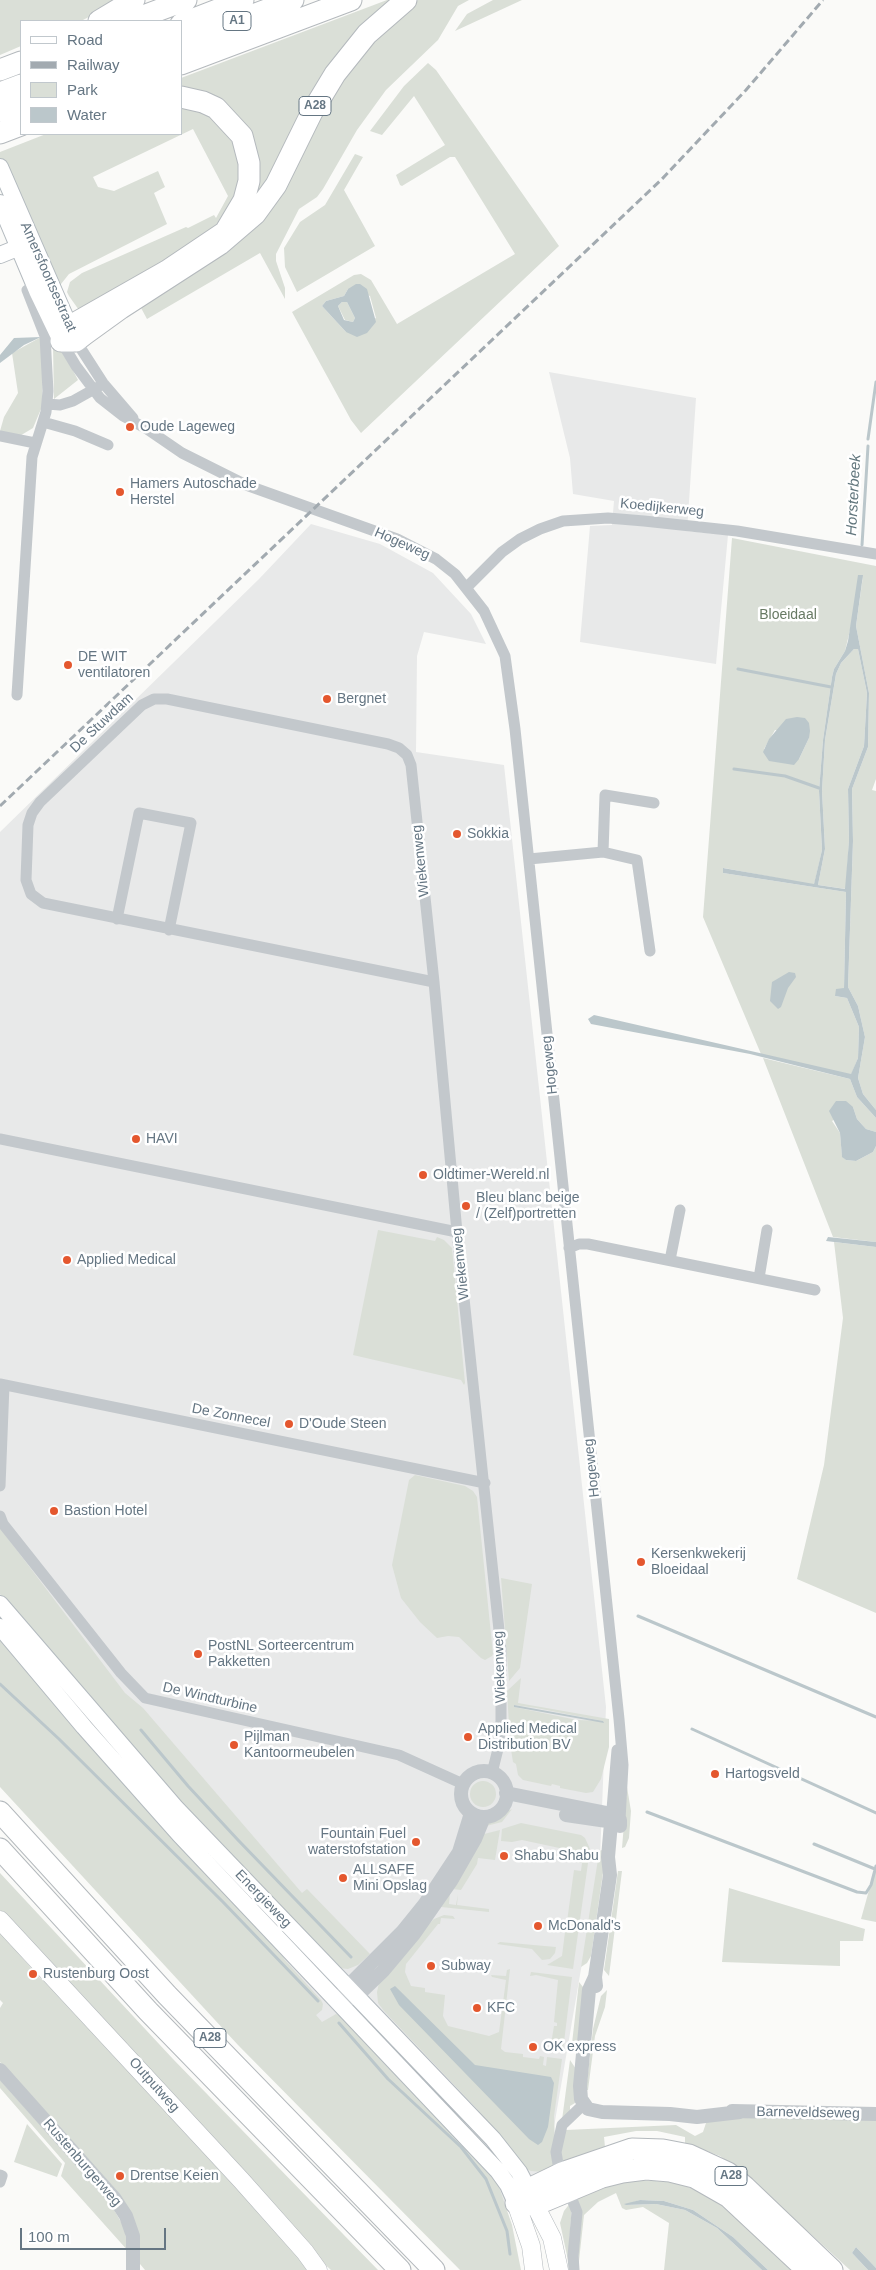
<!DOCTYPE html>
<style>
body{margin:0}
#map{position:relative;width:876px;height:2270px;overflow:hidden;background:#fafaf8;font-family:Helvetica,sans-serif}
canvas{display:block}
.legend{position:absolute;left:20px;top:20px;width:162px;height:115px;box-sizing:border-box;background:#fff;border:1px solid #c1c8cd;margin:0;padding:6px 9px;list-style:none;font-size:15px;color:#657683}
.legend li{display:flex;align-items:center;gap:10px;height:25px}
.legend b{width:25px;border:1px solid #c1c8cd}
.scale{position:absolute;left:20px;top:2228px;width:146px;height:22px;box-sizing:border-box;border:2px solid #657683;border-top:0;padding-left:6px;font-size:15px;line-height:18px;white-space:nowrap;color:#657683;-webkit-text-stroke:4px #fff;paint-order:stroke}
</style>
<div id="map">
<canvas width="876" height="2270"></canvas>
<ul class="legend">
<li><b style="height:6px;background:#fff"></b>Road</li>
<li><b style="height:6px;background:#a2aab0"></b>Railway</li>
<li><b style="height:14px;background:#dadfd7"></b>Park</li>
<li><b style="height:14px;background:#bbc7cb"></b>Water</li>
</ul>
<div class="scale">100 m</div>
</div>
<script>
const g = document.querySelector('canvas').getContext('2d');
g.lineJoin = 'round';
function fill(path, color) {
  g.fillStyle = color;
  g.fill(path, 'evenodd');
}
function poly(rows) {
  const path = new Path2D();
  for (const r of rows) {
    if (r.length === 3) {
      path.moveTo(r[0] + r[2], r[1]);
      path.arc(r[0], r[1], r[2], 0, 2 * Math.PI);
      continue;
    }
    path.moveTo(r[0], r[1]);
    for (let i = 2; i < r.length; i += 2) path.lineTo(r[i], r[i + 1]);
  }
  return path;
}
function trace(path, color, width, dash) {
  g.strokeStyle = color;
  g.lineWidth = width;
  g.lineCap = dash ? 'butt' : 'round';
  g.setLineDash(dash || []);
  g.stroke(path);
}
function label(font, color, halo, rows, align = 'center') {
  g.font = font + ' Helvetica,sans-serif';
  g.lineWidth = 5;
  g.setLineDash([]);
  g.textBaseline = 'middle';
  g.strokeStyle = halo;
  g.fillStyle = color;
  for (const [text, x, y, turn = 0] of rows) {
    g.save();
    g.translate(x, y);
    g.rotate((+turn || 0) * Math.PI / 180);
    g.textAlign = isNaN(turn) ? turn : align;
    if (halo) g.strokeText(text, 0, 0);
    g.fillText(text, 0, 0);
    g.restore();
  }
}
fill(poly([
 [549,372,696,398,687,531,728,535,716,664,580,642,590,526,612,525,614,501,573,494,570,458],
 [311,524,380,544,433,573,471,614,486,644,424,632,417,656,416,752,504,765,606,1707,600,1858,548,2162,498,2222,0,1749,0,832,259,579]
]), '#e8e9e9');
fill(poly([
 [0,0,122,0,81,21,21,21,21,46,0,55],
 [387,0,398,0,251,208,254,155,181,88,181,78],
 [418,0,469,0,458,6,438,40,386,90,357,130,323,189,317,197,299,209,276,254,276,261,285,288,285,299,260,253,147,319,140,306,230,242,348,68,410,5],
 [493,0,522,0,455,31,467,14],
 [428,63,436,70,559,246,361,433,351,420,292,312,354,275,361,274,371,280,397,324,515,254,455,157,450,157,402,186,400,185,396,175,445,145,414,96,382,135,370,131,404,86],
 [348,289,370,296,376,318,346,332,322,306,326,301,344,296],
 [181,106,204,113,215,120,226,131,236,149,241,180,223,223,81,313,69,296,67,292,70,282,82,273,186,227,188,228,214,215,216,218,228,196,193,129,93,177,98,187,114,191,158,171,165,187,154,193,167,224,69,274,61,284,60,303,0,158,0,152,46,134,181,134],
 [355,154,363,157,344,190,375,246,297,292,285,267,284,248,300,222,325,205],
 [342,302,347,302,355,318,353,322,345,320,338,306],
 [41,337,44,346,42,407,38,416,33,428,18,437,0,431,4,417,18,393,12,353],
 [58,342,78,380,54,399,53,346],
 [732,538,876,566,876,779,872,790,876,791,876,1110,863,1094,858,1078,865,1037,858,1006,848,987,853,841,852,789,868,747,869,693,856,626,863,576,845,651,834,669,832,677,823,740,819,791,822,850,814,885,724,868,723,873,846,892,844,988,835,996,847,998,859,1027,858,1058,851,1075,761,1054,703,917],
 [775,730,809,738,799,759,764,749],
 [854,649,858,649,867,693,864,746,848,789,849,841,846,889,818,885,825,849,822,791,825,740,836,674,841,663],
 [763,1058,850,1079,857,1097,876,1118,876,1132,866,1129,857,1119,853,1107,832,1121,840,1133,842,1156,846,1160,856,1161,873,1152,876,1146,876,1242,833,1237],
 [378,1230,435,1241,437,1237,444,1240,452,1248,465,1383,464,1385,461,1380,353,1355],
 [834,1242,876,1247,876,1613,797,1579,824,1465,843,1318],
 [415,1475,465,1486,473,1491,477,1497,493,1654,492,1656,485,1660,481,1658,459,1637,448,1636,437,1638,420,1622,401,1598,392,1565,409,1480],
 [0,1528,125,1693,143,1708,302,1893,307,1889,370,1954,358,1965,348,1969,339,1968,158,1781,0,1594],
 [501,1578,532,1584,520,1668,509,1681],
 [0,1637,282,1953,284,1959,321,2000,323,2004,322,2010,316,2015,322,2022,336,2014,343,2017,488,2169,498,2184,512,2225,521,2270,460,2270,238,2045,0,1787],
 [521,1678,518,1703,609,1719,609,1747,601,1779,593,1792,586,1793,560,1788,560,1786,552,1784,551,1786,523,1780,518,1775,516,1764,513,1762,510,1743,519,1745,519,1740,510,1742,507,1691],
 [514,1705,536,1708,603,1721,577,1720,514,1707],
 [483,1794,13],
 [627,1787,631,1811,629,1838,625,1847,622,1848],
 [512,1809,502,1822,482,1827,489,1820],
 [521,1823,581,1835,585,1838,590,1849,573,1969,547,1965,562,1956,565,1932,573,1933,573,1930,566,1929,574,1870,581,1871,582,1863,577,1862,578,1852,522,1840,512,1842,501,1841,502,1829],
 [500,1830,495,1860,478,1858,477,1864,461,1890,452,1889,484,1834],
 [601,1850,606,1852,591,1956,587,1963,581,1967,599,1853],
 [876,1865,876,1922,861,1919],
 [618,1871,622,1871,609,1976,604,1970],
 [0,1873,173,2059,378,2270,331,2270,319,2259,0,1910],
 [729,1888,865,1929,863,1941,840,1941,840,1966,722,1962],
 [450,1893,449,1904,456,1905,458,1894,457,1905,489,1909,489,1912,441,1907],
 [444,1915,453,1916,455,1919,441,1918,440,1924,438,1924,406,1964,405,1972,411,1986,425,1988,425,1992,445,1995,443,2016,448,2026,489,2036,499,2032,506,1980,492,1977,491,1975,506,1976,507,1970,510,1969,501,2049,505,2052,523,2054,523,2057,539,2059,540,2056,544,2057,543,2065,546,2066,547,2057,562,2059,554,2116,556,2168,543,2172,531,2171,524,2168,476,2108,384,2011,378,2003,377,1992,379,1983,410,1942,434,1919],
 [0,1928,20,1955,39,1977,70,2002,314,2270,145,2270,140,2264,140,2244,118,2196,0,2062,0,2008,3,2003,0,2000],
 [500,1942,556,1947,555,1953,550,1959,542,1960,532,1949,497,1944],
 [531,1972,572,1977,563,2050,554,2049,551,2044,554,2026,557,2026,557,2023,554,2022,558,1980,536,1975,530,1976],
 [579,1982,583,1987,577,2050,571,2052],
 [607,1990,605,2007,595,2036,588,2090,586,2090,593,2029,601,1996],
 [570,2060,576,2069,575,2103,570,2106,570,2113,562,2120],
 [0,2080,110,2203,124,2227,129,2252,61,2176,65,2163,0,2088],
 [734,2117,876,2118,876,2268,856,2247,852,2253,868,2270,850,2270,745,2174,720,2156,685,2143,685,2137,657,2131,636,2131,604,2137,605,2147,562,2165,559,2155,566,2130,676,2125,695,2136,703,2132,707,2120],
 [27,2124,62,2164,57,2177,14,2162],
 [636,2180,673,2182,700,2191,724,2207,793,2270,768,2270,733,2237,693,2210,664,2201,640,2200,625,2205,656,2204,685,2210,717,2228,762,2270,664,2270,669,2223,643,2207,626,2210,622,2208,616,2193,598,2202,584,2215,578,2270,576,2198,613,2185],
 [571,2202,572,2205,568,2260,560,2223,564,2211]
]), '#dadfd7');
fill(poly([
 [356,284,360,284,367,289,376,322,367,333,357,337,346,332,322,306,326,301,344,296,348,289],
 [342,302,347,302,355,318,353,322,344,320,338,306],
 [41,337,24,345,0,363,0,355,14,338],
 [858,575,863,575,856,626,869,693,868,747,852,789,853,841,848,987,858,1006,865,1037,858,1078,863,1094,876,1110,876,1118,857,1097,850,1079,750,1054,591,1024,588,1019,594,1015,851,1074,858,1058,859,1027,847,998,835,996,836,989,844,988,846,892,723,873,723,868,814,884,822,850,819,791,823,740,832,677,834,669,845,651,848,641],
 [854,649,858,649,867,693,864,746,848,789,849,841,845,889,818,885,825,849,822,791,825,740,836,674,841,663],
 [797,717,805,718,809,723,810,731,809,738,799,759,794,765,769,761,763,752,769,739,786,719],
 [789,972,795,973,796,977,788,988,781,1007,778,1009,770,1001,772,982],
 [836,1101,846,1101,853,1107,857,1119,866,1129,876,1132,876,1146,873,1152,856,1161,846,1160,842,1157,840,1133,829,1111],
 [828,1237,876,1242,876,1247,826,1241],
 [514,1705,603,1721,604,1723,514,1707],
 [395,1986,475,2065,551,2077,554,2083,548,2127,542,2142,538,2145,529,2139,399,2005,390,1989],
 [640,2200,664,2201,693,2210,733,2237,768,2270,762,2270,717,2228,685,2210,656,2204,626,2205,624,2204],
 [856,2247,876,2268,876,2270,868,2270,852,2253]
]), '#bbc7cb');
trace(poly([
 [868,439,876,382],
 [862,545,868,446],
 [738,669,831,687],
 [734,769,785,776,819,788],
 [638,1616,876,1717],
 [0,1684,59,1739,223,1902,318,2001],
 [692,1729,876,1813],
 [141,1730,188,1786,238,1840,351,1957],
 [647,1812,857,1892,866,1893,871,1885,876,1866],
 [814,1844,875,1869],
 [339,2023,388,2079,461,2147,486,2179,507,2231,510,2254]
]), '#bbc7cb', 3);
const secondary = poly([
 [0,167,74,337],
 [0,203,37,291,61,341],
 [0,255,27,244],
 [0,1604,175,1807,493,2139,519,2172,533,2199],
 [0,1627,84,1727,179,1834,498,2171,508,2185,516,2203]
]);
const primary = poly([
 [0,1920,241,2180,305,2252,318,2270],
 [516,2203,531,2246,534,2270],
 [535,2205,552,2238,559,2270]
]);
const motorway = poly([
 [99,21,134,0],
 [130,21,186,0],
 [181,24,243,0],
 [181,42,293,0],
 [181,64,351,0],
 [0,70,21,62],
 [0,93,21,85],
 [181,97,203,102,216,108,242,136,249,163,249,181,244,200,225,232,167,271,72,325,61,341,76,341,85,334,121,308,220,244,255,214,276,185,312,112,335,74,367,34,406,0],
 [0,111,21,103],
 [0,133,21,125],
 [0,1812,167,1995,434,2270],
 [0,1849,148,2011,400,2270],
 [516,2203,529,2189,562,2173,632,2149,663,2150,689,2155,728,2173,745,2187,832,2270],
 [516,2203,535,2205,602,2177,622,2172,646,2169,670,2171,694,2177,729,2197,807,2270]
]);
trace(secondary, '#b3babf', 18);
trace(primary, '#b5babe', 19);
trace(motorway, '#b4b9bd', 23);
trace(poly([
 [61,341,76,366,100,398,123,416,147,429,182,453,246,485,397,539,436,559,455,574,484,611,505,656,515,729,619,1719,623,1765,620,1820],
 [76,341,103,383,133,418],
 [47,404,60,405,73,401,98,387],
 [43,422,75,431,108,445],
 [0,436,35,443],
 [467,587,502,552,520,539,540,529,563,521,608,518,644,521,737,531,876,554],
 [17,695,32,457,46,412,48,391,45,336,27,290],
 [603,852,605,795,654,803],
 [529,859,603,852,637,860,650,951],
 [117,919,139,813,191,823,169,930],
 [434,982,43,903,31,894,26,880,28,825,32,813,40,802,142,705,154,699,167,699,388,744,399,748,407,755,411,765,434,982,457,1232,501,1649,501,1721,498,1749,492,1773],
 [0,1139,457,1232],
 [569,1248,579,1244,588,1244,815,1290],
 [670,1260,680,1210],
 [759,1278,767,1230],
 [0,1384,485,1483],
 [0,1486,4,1385],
 [0,1516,3,1524,121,1673,145,1698,399,1755,463,1784],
 [611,1821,617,1750],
 [0,2175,2,2176,0,2182],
 [574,2270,573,2256,577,2212,558,2164,556,2152,562,2125,584,2104]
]), '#c3c8cc', 11);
trace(poly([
 [484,1794,23],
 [506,1793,612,1814,620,1820,620,1826],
 [566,1815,614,1822],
 [595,1977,589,1990,580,2086,581,2099,588,2109,602,2112,670,2114,697,2117,740,2112],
 [596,1986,595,1977,610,1875,608,1857,611,1823],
 [342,1995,347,1987,403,1931,424,1905,459,1852,471,1813],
 [337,2002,356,1997,383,1971,414,1934,451,1881,475,1839,484,1817],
 [0,2070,115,2199,126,2216,133,2236,133,2270],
 [732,2111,876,2114]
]), '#c3c8cc', 14);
trace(secondary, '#fff', 16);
trace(primary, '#fff', 18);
trace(motorway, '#fff', 21);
trace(poly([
 [0,806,662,179,746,90,823,0]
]), '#a2aab0', 3, [8, 4]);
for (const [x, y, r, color] of [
 [130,427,5,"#e4572e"],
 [120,492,5,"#e4572e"],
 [68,665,5,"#e4572e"],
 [327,699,5,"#e4572e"],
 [457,834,5,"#e4572e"],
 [136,1139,5,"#e4572e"],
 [423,1175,5,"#e4572e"],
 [466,1206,5,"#e4572e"],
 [67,1260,5,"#e4572e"],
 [289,1424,5,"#e4572e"],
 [54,1511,5,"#e4572e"],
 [641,1562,5,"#e4572e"],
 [198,1654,5,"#e4572e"],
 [468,1737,5,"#e4572e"],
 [234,1745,5,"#e4572e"],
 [715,1774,5,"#e4572e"],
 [416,1842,5,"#e4572e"],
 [504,1856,5,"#e4572e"],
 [343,1878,5,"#e4572e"],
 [538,1926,5,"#e4572e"],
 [431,1966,5,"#e4572e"],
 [33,1974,5,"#e4572e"],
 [477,2008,5,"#e4572e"],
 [533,2047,5,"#e4572e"],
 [120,2176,5,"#e4572e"]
]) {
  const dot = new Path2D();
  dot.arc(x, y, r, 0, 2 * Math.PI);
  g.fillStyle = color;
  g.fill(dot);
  trace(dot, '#fff', 2);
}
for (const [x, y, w] of [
 [237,21,28],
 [315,106,32],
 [210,2038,32],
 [731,2176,32]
]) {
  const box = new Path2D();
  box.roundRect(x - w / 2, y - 9.5, w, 19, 4);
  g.fillStyle = '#fff';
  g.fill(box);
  trace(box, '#657683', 1);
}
label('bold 12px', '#657683', null, [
 ["A1",237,21],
 ["A28",315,106],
 ["A28",210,2038],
 ["A28",731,2176]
]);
label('14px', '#657683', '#fff', [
 ["Amersfoortsestraat",48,277,66],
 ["Koedijkerweg",662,508,6],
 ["Hogeweg",402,544,24],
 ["De Stuwdam",102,723,-43],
 ["Wiekenweg",421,861,-96],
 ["Hogeweg",550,1065,-96],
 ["Wiekenweg",461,1264,-96],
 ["De Zonnecel",231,1416,11],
 ["Hogeweg",592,1468,-96],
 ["Wiekenweg",500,1667,-92],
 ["De Windturbine",210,1698,13],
 ["Energieweg",263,1899,46],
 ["Outputweg",154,2085,48],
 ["Barneveldseweg",808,2113,1],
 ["Rustenburgerweg",82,2163,49]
]);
label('14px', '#657683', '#fff', [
 ["Oude Lageweg",140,427],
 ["Hamers Autoschade",130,484],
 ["Herstel",130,500],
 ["DE WIT",78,657],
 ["ventilatoren",78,673],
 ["Bergnet",337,699],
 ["Sokkia",467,834],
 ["HAVI",146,1139],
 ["Oldtimer-Wereld.nl",433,1175],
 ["Bleu blanc beige",476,1198],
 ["/ (Zelf)portretten",476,1214],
 ["Applied Medical",77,1260],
 ["D'Oude Steen",299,1424],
 ["Bastion Hotel",64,1511],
 ["Kersenkwekerij",651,1554],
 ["Bloeidaal",651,1570],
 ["PostNL Sorteercentrum",208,1646],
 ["Pakketten",208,1662],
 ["Applied Medical",478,1729],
 ["Distribution BV",478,1745],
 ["Pijlman",244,1737],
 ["Kantoormeubelen",244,1753],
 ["Hartogsveld",725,1774],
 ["Fountain Fuel",406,1834,"right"],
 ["waterstofstation",406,1850,"right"],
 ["Shabu Shabu",514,1856],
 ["ALLSAFE",353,1870],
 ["Mini Opslag",353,1886],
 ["McDonald's",548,1926],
 ["Subway",441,1966],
 ["Rustenburg Oost",43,1974],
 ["KFC",487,2008],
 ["OK express",543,2047],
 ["Drentse Keien",130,2176]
], 'left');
label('14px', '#687a64', '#fff', [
 ["Bloeidaal",788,615]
]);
label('italic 15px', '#60757c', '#fff', [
 ["Horsterbeek",854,495,-87]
]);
</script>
